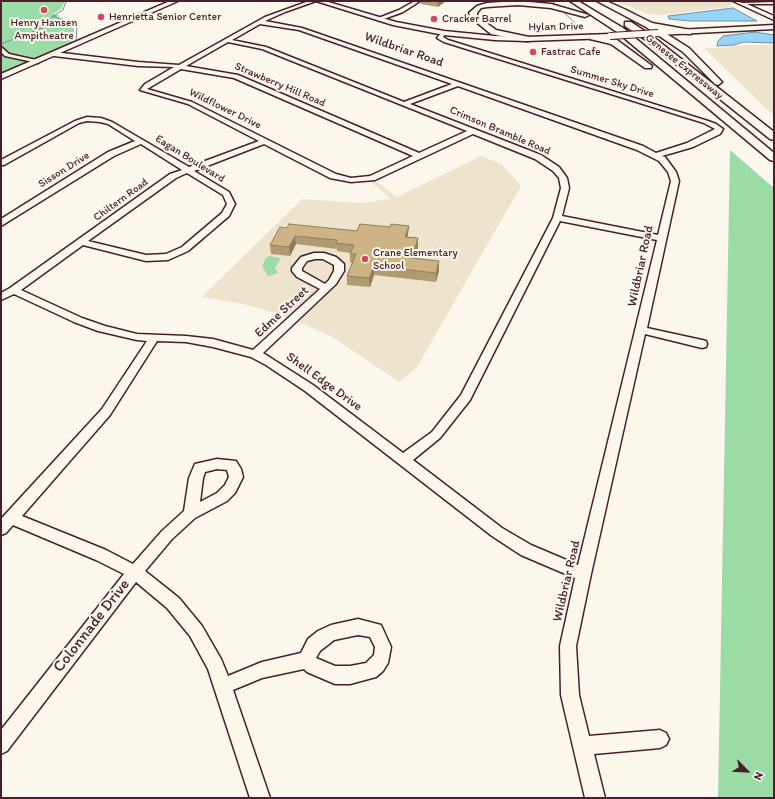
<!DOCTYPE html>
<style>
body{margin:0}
#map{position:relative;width:775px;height:799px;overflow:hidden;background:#fbf7ec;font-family:Itim,sans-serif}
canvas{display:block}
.frame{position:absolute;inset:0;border:2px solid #4a1f2b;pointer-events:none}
.north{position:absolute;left:727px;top:751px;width:40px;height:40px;-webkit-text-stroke:3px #fbf7ec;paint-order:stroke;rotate:114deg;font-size:11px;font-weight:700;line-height:16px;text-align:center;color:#4a1f2b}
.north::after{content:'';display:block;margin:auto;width:14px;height:18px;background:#4a1f2b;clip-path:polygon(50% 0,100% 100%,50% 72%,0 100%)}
</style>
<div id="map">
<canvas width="775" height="799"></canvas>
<div class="frame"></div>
<div class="north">N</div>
</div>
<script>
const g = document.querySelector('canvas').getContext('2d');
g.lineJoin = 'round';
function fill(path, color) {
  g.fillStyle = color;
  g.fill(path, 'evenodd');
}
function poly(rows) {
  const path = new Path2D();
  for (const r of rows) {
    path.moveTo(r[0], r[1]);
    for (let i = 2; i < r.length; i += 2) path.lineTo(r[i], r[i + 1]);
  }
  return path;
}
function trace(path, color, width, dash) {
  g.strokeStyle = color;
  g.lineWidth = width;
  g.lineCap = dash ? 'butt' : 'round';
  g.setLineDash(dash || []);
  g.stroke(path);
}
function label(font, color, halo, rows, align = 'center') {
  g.font = font + ' Itim,sans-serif';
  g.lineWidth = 4;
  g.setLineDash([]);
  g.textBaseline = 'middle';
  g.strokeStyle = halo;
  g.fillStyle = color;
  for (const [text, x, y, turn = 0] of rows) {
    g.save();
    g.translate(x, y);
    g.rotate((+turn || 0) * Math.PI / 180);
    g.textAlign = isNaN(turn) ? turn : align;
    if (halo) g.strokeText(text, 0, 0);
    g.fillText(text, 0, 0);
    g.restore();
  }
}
fill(poly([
 [615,1,726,1,731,3,731,7,659,15,646,13],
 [744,45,774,45,774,116,704,48,719,48],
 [481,156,501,164,521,186,417,367,399,382,331,336,276,313,243,304,202,297,302,199,359,203,391,199,369,180,373,179,397,197]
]), '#eee3cd');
fill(poly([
 [1,1,65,1,61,9,53,14,59,15,58,16,74,27,74,42,1,73],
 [730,150,774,188,774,798,718,798],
 [269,256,281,258,275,268,278,273,268,276,262,266,266,258]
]), '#9bdba5');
const water = poly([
 [733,8,757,21,689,21,669,19,668,16,733,8],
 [755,32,774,35,774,43,744,42,734,45,717,46,718,41,723,36,755,32]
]);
fill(water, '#95d6f7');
trace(water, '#778da5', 1);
trace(poly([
 [552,1,555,4],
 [561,10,581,28],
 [53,16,60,19],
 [62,19,77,27,76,40],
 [1,44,43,28,53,16,63,10,66,1]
]), '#778da5', 1);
const minor = poly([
 [309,1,316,1,285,12,265,21,302,28,643,146,656,153,687,143,715,129,704,123,444,42,437,38,442,32,446,32,443,37,448,40,708,121,716,124,723,129,720,134,693,147,662,156,665,157,676,172,679,181,647,328,702,340,706,341,707,344,706,347,702,348,645,334,591,574,576,646,579,695,589,736,660,730,666,733,669,739,666,745,660,748,594,754,605,798,585,798,561,695,560,646,575,578,521,555,492,536,305,391,266,365,251,357,213,347,186,342,157,341,110,415,22,516,106,550,133,564,162,531,184,511,189,478,195,464,217,459,236,461,241,469,243,477,235,493,227,501,195,518,172,539,145,571,179,598,202,626,221,659,228,676,262,662,301,653,308,639,318,631,331,625,358,619,381,625,391,647,388,663,383,671,376,677,350,684,335,684,307,672,304,669,262,678,233,690,270,798,250,798,208,669,190,636,167,608,136,582,7,751,1,754,1,730,124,574,96,560,13,525,6,533,1,535,1,519,102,409,147,341,137,340,98,331,74,322,14,294,1,300,1,293,10,288,170,174,182,170,141,144,114,156,1,226,1,219,108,152,135,141,108,124,100,122,87,121,79,123,4,165,1,165,1,160,75,121,87,117,101,118,112,122,189,167,259,141,188,104,140,90,145,84,174,67,138,66,54,56,51,54,54,52,138,62,179,65,265,17,309,1],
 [260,24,299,30,452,84,404,102,266,47,232,40,260,24],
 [228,42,262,49,467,131,419,153,238,75,186,66,228,42],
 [181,69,234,78,413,156,370,176,351,178,336,174,192,102,147,89,181,69],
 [458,86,637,150,659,161,668,172,671,181,658,235,562,216,569,188,567,178,559,167,541,155,410,104,458,86],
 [473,134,535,159,553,171,559,178,561,188,553,218,461,395,432,432,403,453,313,385,263,353,336,284,344,271,344,264,336,257,324,253,314,253,301,257,292,268,292,271,297,277,320,289,253,350,213,339,186,336,137,334,105,326,82,318,21,290,83,245,146,261,168,260,188,251,229,216,235,204,229,192,194,171,264,144,330,178,351,182,375,180,473,134],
 [187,173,223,195,227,204,222,213,182,247,166,254,146,255,88,241,176,178,187,173],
 [560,221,657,240,578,565,531,545,502,528,413,460,440,438,470,400,560,221],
 [315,259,323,259,334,265,334,271,329,280,325,284,302,271,302,268,307,261,315,259],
 [217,469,227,470,229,477,225,485,217,493,200,502,203,478,205,472,217,469],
 [358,635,370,637,375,647,374,655,366,663,350,666,335,666,316,658,320,651,334,640,358,635],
 [415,1,420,1,403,12,381,20,376,19,399,10,415,1],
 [733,1,743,3,774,2,774,4,747,4,774,16,774,20,733,1],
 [1,47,9,54,41,61,38,63,5,56,1,52,1,47]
]);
const major = poly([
 [170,1,178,1,1,79,1,74,170,1],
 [316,1,325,1,396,22,444,31,495,36,526,37,610,34,613,36,610,38,526,41,495,40,444,35,393,25,316,1],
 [774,25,774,29,658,35,655,33,658,31,774,25]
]);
const highway = poly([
 [518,1,551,4,589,15,585,17,551,8,518,5,487,7,481,8,477,13,477,16,496,30,529,37,529,41,526,41,491,34,470,17,469,13,477,6,487,3,518,1],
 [570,1,578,1,623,28,774,153,774,161,770,160,617,32,570,1],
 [597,1,606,1,624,9,652,23,691,30,691,34,688,34,662,31,689,48,722,82,718,85,715,84,683,52,646,27,597,1],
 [625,22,631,22,652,36,774,132,774,140,770,139,646,40,625,26,625,22],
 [590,35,617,40,652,66,651,68,645,68,611,44,590,39,590,35]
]);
trace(minor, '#4a1f2b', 3);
trace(major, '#4a1f2b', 3);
trace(highway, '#4a1f2b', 3);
fill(minor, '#fbf7ec');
fill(major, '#fbf7ec');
fill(highway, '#fbf7ec');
const majorBridge = poly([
 [610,36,658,33]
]);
trace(majorBridge, '#4a1f2b', 8, []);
trace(majorBridge, '#fbf7ec', 6);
fill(poly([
 [421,1,446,1,438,7,421,4],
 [409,226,408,234,407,237,418,238,418,247,415,258,439,261,439,270,436,282,374,275,370,287,347,285,347,276,352,263,350,262,350,253,337,251,337,249,296,244,290,256,271,254,270,245,287,228,357,231]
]), '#b19b72');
fill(poly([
 [438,1,446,1,438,7],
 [409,226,408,234,405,246,405,237],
 [295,236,296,244,290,256,289,247],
 [418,238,418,247,412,267,412,258],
 [439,261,439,270,436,282,436,273],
 [374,266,374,275,370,287,369,278]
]), '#907e5c');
const building = poly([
 [289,224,357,231,360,224,390,227,391,224,409,226,405,237,418,238,412,258,439,261,436,273,374,266,369,278,347,276,356,254,350,254,354,245,336,243,337,240,295,236,289,247,270,245,280,227,287,228,289,224]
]);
fill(building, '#ceb484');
trace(building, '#907e5c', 1);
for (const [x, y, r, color] of [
 [44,10,4,"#d1495b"],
 [101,17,4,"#d1495b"],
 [434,19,4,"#d1495b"],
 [533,52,4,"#d1495b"],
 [365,259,4,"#d1495b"]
]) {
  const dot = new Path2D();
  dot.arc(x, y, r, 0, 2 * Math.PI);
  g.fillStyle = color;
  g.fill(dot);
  trace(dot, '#fbf7ec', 1.5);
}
label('11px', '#4a1f2b', '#fbf7ec', [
 ["Henrietta Senior Center",109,17],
 ["Cracker Barrel",442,19],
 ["Henry Hansen",44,23,"center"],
 ["Ampitheatre",44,36,"center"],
 ["Fastrac Cafe",541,52],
 ["Crane Elementary",373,253],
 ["School",373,266]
], 'left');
label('11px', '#4a1f2b', '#fbf7ec', [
 ["Hylan Drive",556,27,-1],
 ["Genesee Expressway",684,67,39],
 ["Summer Sky Drive",612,82,17],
 ["Strawberry Hill Road",280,85,23],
 ["Wildflower Drive",225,109,26],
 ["Crimson Bramble Road",500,131,23],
 ["Eagan Boulevard",190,159,32],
 ["Sisson Drive",64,170,-32],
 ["Chiltern Road",121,200,-36]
]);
label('13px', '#4a1f2b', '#fbf7ec', [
 ["Wildbriar Road",404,50,19],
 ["Wildbriar Road",641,266,-78],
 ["Edme Street",282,312,-43],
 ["Shell Edge Drive",324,382,36],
 ["Wildbriar Road",567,581,-77]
]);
label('16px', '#4a1f2b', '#fbf7ec', [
 ["Colonnade Drive",92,626,-52]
]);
</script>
